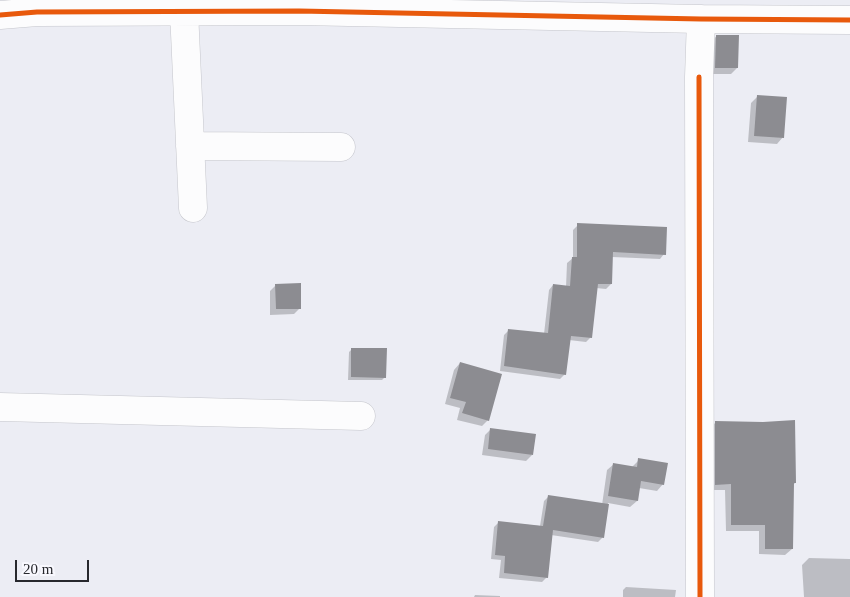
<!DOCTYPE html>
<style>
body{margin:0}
#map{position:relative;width:850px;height:597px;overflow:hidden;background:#ecedf4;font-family:"Times New Roman",serif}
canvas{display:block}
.scale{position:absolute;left:15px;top:560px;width:74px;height:22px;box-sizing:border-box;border:2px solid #27282d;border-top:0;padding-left:6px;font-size:15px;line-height:18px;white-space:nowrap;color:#27282d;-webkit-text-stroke:4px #f8f8fe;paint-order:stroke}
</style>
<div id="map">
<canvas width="850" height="597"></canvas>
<div class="scale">20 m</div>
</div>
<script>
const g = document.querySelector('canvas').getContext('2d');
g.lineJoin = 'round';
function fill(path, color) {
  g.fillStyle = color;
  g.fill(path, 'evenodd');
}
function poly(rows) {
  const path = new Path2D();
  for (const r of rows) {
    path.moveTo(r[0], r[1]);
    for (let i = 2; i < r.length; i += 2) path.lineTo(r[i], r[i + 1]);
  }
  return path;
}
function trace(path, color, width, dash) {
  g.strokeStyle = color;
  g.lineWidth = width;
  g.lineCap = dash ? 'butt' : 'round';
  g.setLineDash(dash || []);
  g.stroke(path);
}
fill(poly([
 [717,36,737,68,731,74,709,74,710,42],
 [757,97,783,137,777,144,748,142,751,103],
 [578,225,664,254,660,259,612,257,611,284,606,289,596,288,591,337,586,342,569,340,565,374,560,379,500,371,504,335,509,330,544,334,549,290,553,285,566,287,567,263,573,258,573,230],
 [276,285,300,308,294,314,270,315,270,291],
 [352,349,385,377,382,380,348,380,349,352],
 [460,363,488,420,482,426,457,420,460,408,445,404,454,370],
 [716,422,795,483,793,485,792,549,785,555,759,554,759,531,726,531,725,490,710,490,710,428],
 [491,429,532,455,526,461,482,455,485,435],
 [639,460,663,484,657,491,639,488,637,501,630,507,608,503,603,537,598,542,551,535,547,577,542,582,499,578,501,560,491,559,494,527,499,522,540,526,544,501,549,496,602,505,607,470,614,464,632,467],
 [809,558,850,559,850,597,804,597,802,565],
 [626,587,676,590,675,597,623,597,623,590],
 [475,595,500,596,500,597,474,597]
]), '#0003');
fill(poly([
 [716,35,739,35,738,68,715,68],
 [757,95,787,97,784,138,754,136],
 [577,223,667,227,666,255,613,252,612,284,598,284,592,338,571,336,566,375,504,366,508,329,548,333,553,284,570,286,572,257,577,257],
 [301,283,301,309,276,309,275,284],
 [351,348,387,348,386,378,351,377],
 [460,362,502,374,489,421,462,413,466,402,450,398],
 [795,420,796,483,794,483,793,549,765,549,765,525,731,525,731,484,715,485,715,421,763,422],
 [490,428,536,434,533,455,488,449],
 [638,458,668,463,664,485,641,481,638,501,608,496,613,463,637,467],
 [548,495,609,504,604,538,553,530,548,578,504,573,505,556,495,555,498,521,543,526]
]), '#8c8c91');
const minor = poly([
 [184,11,193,208],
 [0,15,37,12,299,11,701,19,850,20],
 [190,146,341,147],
 [0,407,361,416],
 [700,597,699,77,701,19]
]);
trace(minor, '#c4c5cb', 29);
trace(minor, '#fcfcfd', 28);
trace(poly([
 [0,15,37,12,299,11,701,19,850,20],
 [699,77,700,597]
]), '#e8590c', 5);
</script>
